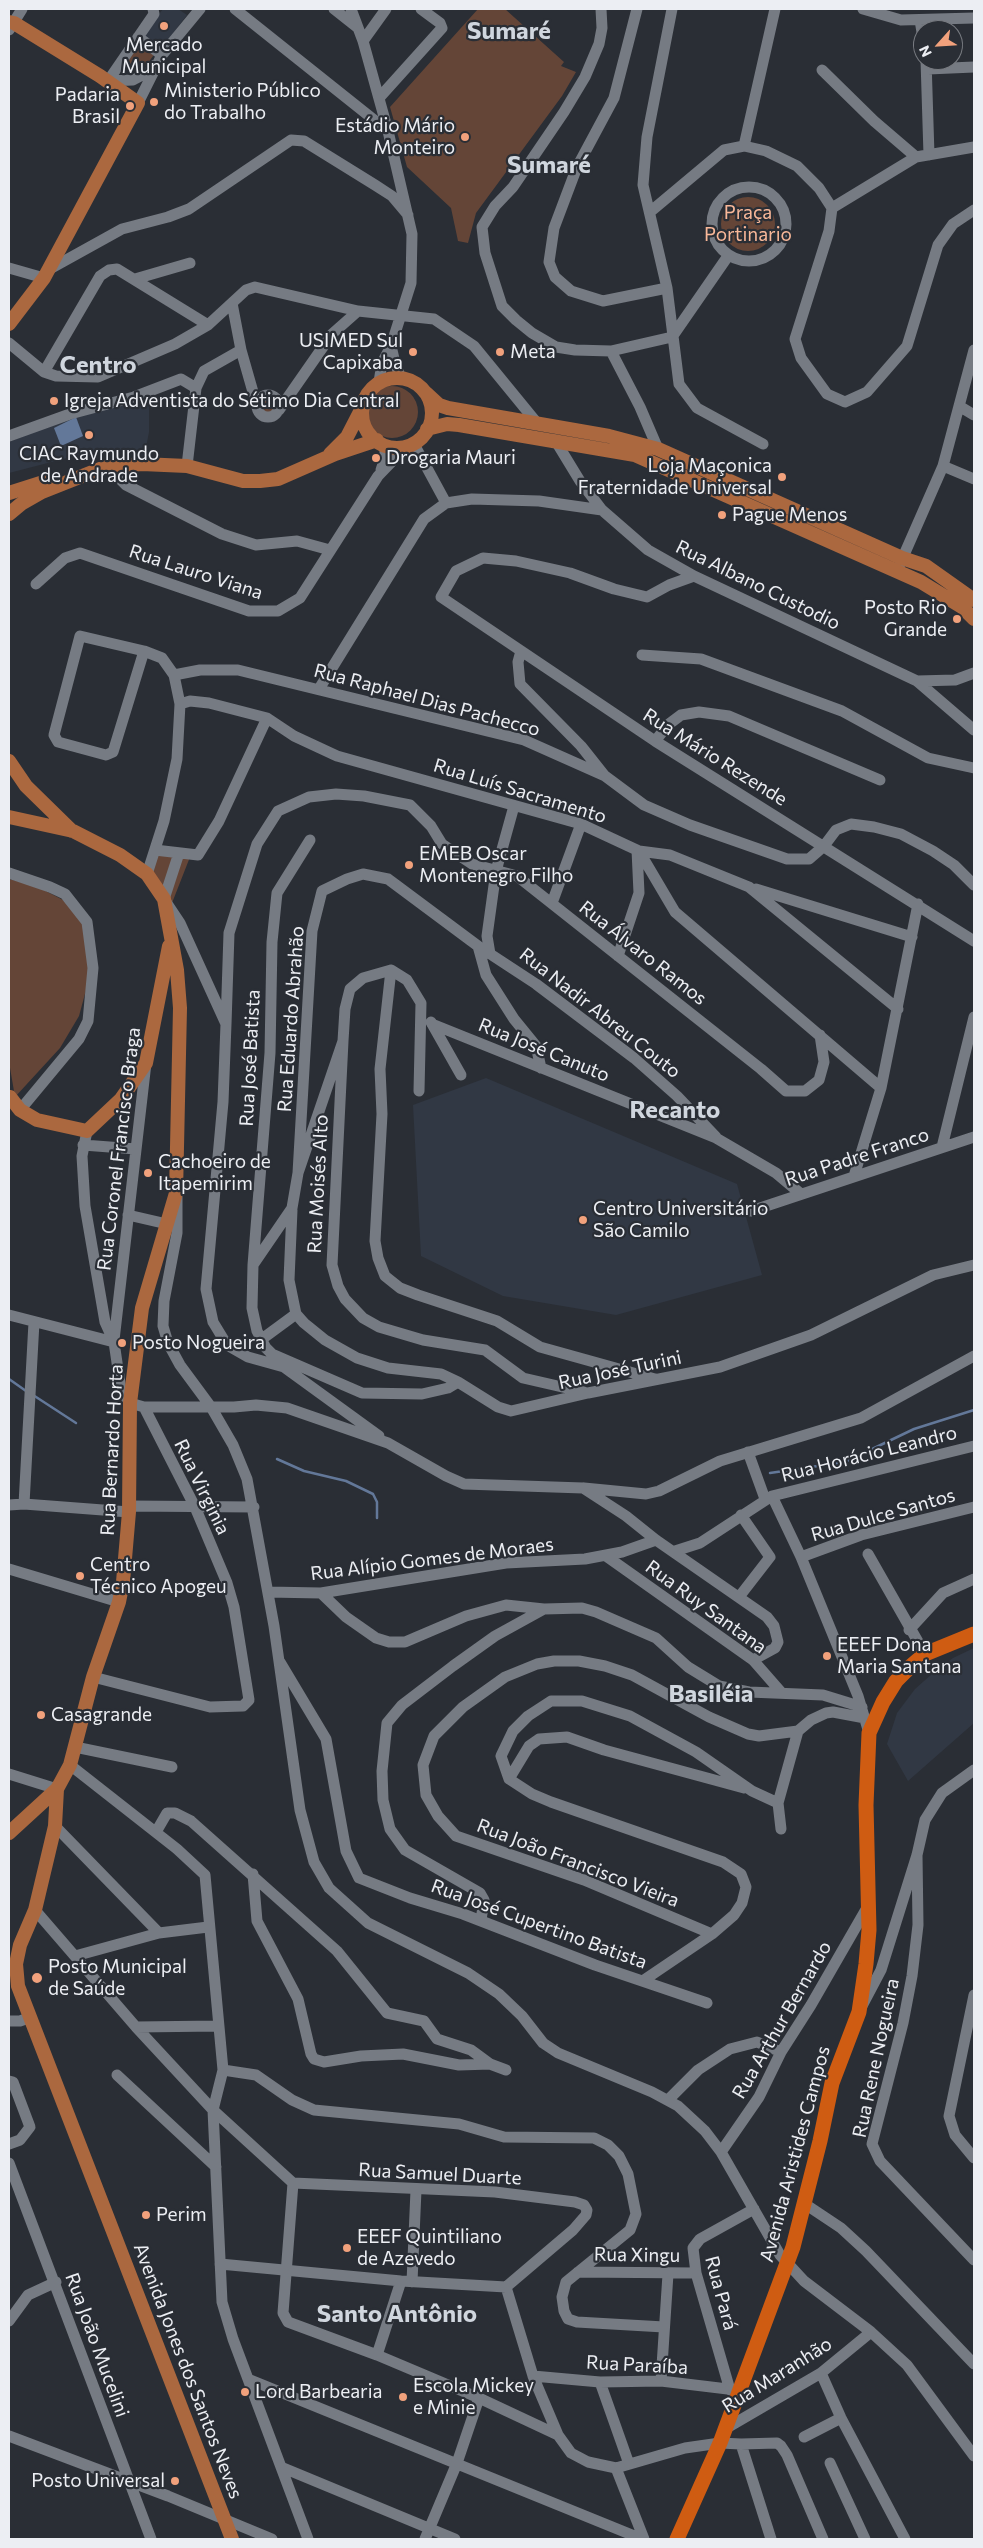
<!DOCTYPE html>
<meta charset="utf-8">
<style>
body{margin:0}
#map{position:relative;width:983px;height:2548px;overflow:hidden;background:#2a2e35;font-family:Commissioner,sans-serif}
canvas{display:block}
.frame{position:absolute;inset:0;border:10px solid #eceef3;pointer-events:none}
.north{position:absolute;left:913px;top:20px;width:50px;height:50px;box-sizing:border-box;background:#2a2e35;border:1px solid #787b81;border-radius:50%;rotate:244deg;font-size:14px;font-weight:700;line-height:20px;text-align:center;color:#eceef3}
.north::after{content:'';display:block;margin:auto;width:18px;height:22px;background:#f1a17c;clip-path:polygon(50% 0,100% 100%,50% 72%,0 100%)}
</style>
<div id="map">
<canvas width="983" height="2548"></canvas>
<div class="frame"></div>
<div class="north">N</div>
</div>
<script>
const g = document.querySelector('canvas').getContext('2d');
g.lineJoin = 'round';
function fill(path, color) {
  g.fillStyle = color;
  g.fill(path, 'evenodd');
}
function poly(rows) {
  const path = new Path2D();
  for (const r of rows) {
    if (r.length === 3) {
      path.moveTo(r[0] + r[2], r[1]);
      path.arc(r[0], r[1], r[2], 0, 2 * Math.PI);
      continue;
    }
    path.moveTo(r[0], r[1]);
    for (let i = 2; i < r.length; i += 2) path.lineTo(r[i], r[i + 1]);
  }
  return path;
}
function trace(path, color, width, dash) {
  g.strokeStyle = color;
  g.lineWidth = width;
  g.lineCap = dash ? 'butt' : 'round';
  g.setLineDash(dash || []);
  g.stroke(path);
}
function label(font, color, halo, rows, align = 'center') {
  g.font = font + ' Commissioner,sans-serif';
  g.lineWidth = 4.5;
  g.setLineDash([]);
  g.textBaseline = 'middle';
  g.strokeStyle = halo;
  g.fillStyle = color;
  for (const [text, x, y, turn = 0] of rows) {
    g.save();
    g.translate(x, y);
    g.rotate((+turn || 0) * Math.PI / 180);
    g.textAlign = isNaN(turn) ? turn : align;
    if (halo) g.strokeText(text, 0, 0);
    g.fillText(text, 0, 0);
    g.restore();
  }
}
fill(poly([
 [163,9,178,9,187,15,160,50,142,36],
 [149,400,149,432,144,458,98,450,9,473,9,442,74,416],
 [486,1078,737,1184,762,1275,616,1315,503,1296,421,1256,413,1105],
 [974,1648,974,1723,908,1781,887,1744,897,1713,915,1689,932,1674,953,1658]
]), '#313844');
fill(poly([
 [478,9,505,9,564,62,561,66,576,72,562,96,476,213,468,243,458,241,451,208,407,167,390,107],
 [139,40,156,52,145,67,134,72,120,70],
 [748,224,27],
 [392,412,26],
 [267,406,7],
 [157,853,190,857,172,903,151,871],
 [9,879,36,886,63,900,87,924,89,979,79,1016,60,1048,15,1097,9,1062]
]), '#644537');
fill(poly([
 [76,417,83,436,61,446,54,428]
]), '#637899');
trace(poly([
 [9,1379,26,1391],
 [33,1395,76,1423],
 [277,1459,304,1471,346,1481,373,1494,377,1502,377,1518],
 [770,1473,845,1462,914,1429,974,1410]
]), '#637899', 2.5);
trace(poly([
 [235,9,388,131],
 [334,9,358,28],
 [351,9,363,41,388,131,412,234,411,283,391,346,382,363,379,382],
 [601,9,602,28,599,44,585,77,564,112,513,187,495,206,482,227,485,253,502,306,516,320,532,333,556,347,575,350,611,351],
 [637,9,614,98,577,167,554,228,549,262,555,277,571,291,603,301,667,288],
 [672,9,647,137,643,185,667,288,679,384,697,408,763,444],
 [863,9,901,20,974,18],
 [920,20,923,38],
 [9,30,22,9],
 [138,37,162,55],
 [363,41,386,9],
 [926,60,929,155],
 [928,69,974,67],
 [822,70,874,121,916,157],
 [108,81,154,14,153,9],
 [108,81,133,80,150,71,155,65],
 [379,98,442,28,440,23,421,9],
 [138,103,162,55,200,9],
 [744,146,775,9],
 [749,224,37],
 [832,208,829,231,795,339,801,358,827,394,845,402,867,392,907,346,938,245,953,224,974,210],
 [832,208,916,157,974,147],
 [650,212,724,150,744,146,766,151,797,166,819,188,832,208],
 [9,268,44,278],
 [48,270,122,229,168,217,189,209,291,140,304,141,375,185,392,196,408,215],
 [135,279,190,263],
 [232,303,241,350,257,406],
 [9,343,44,372,56,376,98,377,175,344,208,325,246,290,255,287,358,311],
 [391,346,395,363,401,378],
 [44,372,100,276,109,270,117,269,208,325],
 [268,406,11],
 [959,406,974,415],
 [279,410,332,334,358,311,434,319,474,346,537,423],
 [9,436,70,414,134,397,181,379,196,388],
 [555,440,580,481,602,510,648,550,694,576,917,681,974,730],
 [414,444,446,503],
 [658,449,640,407,611,351,672,337,728,256],
 [114,466,119,478,126,485,222,534,256,545,297,541,330,550],
 [187,466,196,388,204,371,241,350],
 [943,466,974,479],
 [381,470,385,458,385,445],
 [900,564,943,466,974,350],
 [694,576,669,585,647,597,614,589,570,573,516,561,483,558,456,571,441,597,655,741,974,941],
 [36,584,65,558,80,553,249,611,278,611,300,598,378,476,407,446],
 [144,651,113,752,106,755,58,742,54,735,80,636,144,651,162,658,174,675,180,704,177,759,164,821,147,874],
 [521,651,518,662,520,684,581,746,604,775],
 [642,655,701,659,842,711,928,758,974,768],
 [174,675,200,670,238,670,524,740,605,776,644,805,690,825,787,859,809,859,824,846,836,830,851,824,874,827,901,834,933,851,954,865,974,885],
 [917,681,955,680,974,673],
 [319,689,424,519,446,503,472,499,539,501,602,510],
 [180,704,190,701,209,703,267,718,294,736,337,756,581,824,639,851,675,912,881,1088],
 [655,741,669,724,681,715,699,712,729,716,880,780],
 [155,850,198,855,219,821,267,718],
 [639,851,670,855,749,887,898,1009],
 [179,853,164,899,180,923,226,1024,223,1102,206,1289,213,1322,227,1345,248,1357,284,1367,379,1436],
 [9,873,50,887,65,894,87,922,93,968,88,1021,79,1039,20,1110],
 [756,889,912,937],
 [552,903,581,824],
 [478,946,536,984,634,1058,677,1096,716,1137],
 [490,954,487,936,496,871,514,806],
 [618,956,639,893,637,850],
 [391,970,380,1069,382,1114,375,1241,378,1258,385,1276,400,1288,418,1295,497,1321,540,1347,655,1379],
 [431,1022,461,1075],
 [226,1024,229,933,257,844,278,811,309,797,336,794,364,796,410,805,431,826,442,844,472,864,517,876,761,1069,786,1091,805,1091,819,1080,824,1062,820,1035],
 [432,1024,716,1138,776,1173,801,1194],
 [343,1041,332,1265,338,1286,345,1299,363,1318,379,1327,423,1340,485,1350,523,1378,584,1392],
 [87,1131,82,1156,85,1206,105,1322,114,1342,121,1390,130,1403,144,1407,234,1407,256,1405,287,1408,388,1443,446,1476,464,1484,583,1488,626,1516,656,1540,767,1617,774,1626,778,1642,775,1648,753,1660],
 [83,1145,136,1149],
 [942,1147,974,1017],
 [298,1173,312,931,322,891,347,879,363,874,388,879,478,946,486,975,514,1019,536,1046,541,1068],
 [854,1176,881,1088,918,904],
 [177,1197,177,1233,164,1301,163,1326,168,1343,180,1365,211,1407,233,1445,247,1479,274,1626,300,1810,314,1862,329,1888,368,1923,468,1973,499,1994,522,2016,543,2043,558,2053,652,2092,678,2106,705,2131,721,2152,780,2255,804,2281,871,2332,907,2365,974,2456],
 [292,1210,289,1280,296,1314,304,1323,325,1340,357,1358,388,1368,441,1374,458,1382],
 [751,1211,974,1137],
 [128,1215,167,1224],
 [253,1265,292,1208,298,1173,343,1041,345,1009,350,989,363,978,391,970,407,980,421,1003,419,1091],
 [9,1315,114,1342],
 [262,1339,296,1314],
 [114,1340,146,1063],
 [272,1354,362,1393,422,1394,448,1388,458,1382,498,1407,511,1411,588,1393,720,1367,811,1335,933,1275,974,1265],
 [276,1358,266,1348,257,1331,252,1308,253,1265,270,1053,272,942,277,893,310,840],
 [748,1452,765,1499],
 [584,1488,646,1494,659,1491,720,1461,861,1418,974,1356],
 [772,1496,801,1557,858,1696,869,1733],
 [24,1504,34,1322],
 [9,1505,24,1504,129,1512],
 [129,1506,254,1507],
 [675,1551,700,1543,772,1496,974,1446],
 [868,1554,925,1654],
 [606,1556,753,1660,781,1692],
 [801,1557,861,1535,974,1507],
 [9,1569,119,1602],
 [268,1592,321,1593,506,1563,585,1559,622,1552,656,1540],
 [321,1593,346,1617,376,1638,389,1642,405,1642,466,1616,506,1605,544,1609,582,1608,596,1612,656,1638,688,1667,719,1686,749,1692,823,1695,862,1707],
 [739,1597,770,1557,741,1515],
 [909,1630,943,1593,974,1579],
 [280,1662,326,1739,346,1851,359,1878,410,1898,463,1914,595,1965,707,2003],
 [93,1677,210,1707,243,1706,249,1700,234,1607,227,1583,195,1507,144,1407],
 [75,1747,172,1767],
 [70,1765,177,1849,205,1875,223,2070,213,2110,222,2302,233,2339,308,2539],
 [9,1774,57,1789],
 [509,1779,532,1794,551,1802,723,1862,741,1874,746,1887,742,1903,734,1915,712,1934,644,1980],
 [509,1779,501,1756,513,1731,528,1716,551,1701,582,1701,630,1716,696,1752,752,1791,778,1803],
 [509,1779,529,1746,539,1739,567,1737,604,1750,744,1788],
 [55,1826,159,1933],
 [781,1829,778,1803,798,1731,811,1720,826,1713,833,1712,865,1718],
 [156,1832,167,1813,175,1813,191,1821,337,1951,387,2013,424,2021,437,2039,471,2050,490,2064,506,2070],
 [917,1855,918,1925,912,1976,903,2023,872,2144,880,2161,974,2260],
 [253,1874,257,1921,298,1999,311,2054,314,2059,324,2062,361,2056,403,2054,459,2065,490,2064],
 [35,1910,136,2027,213,2110,293,2183],
 [481,1920,484,1900,480,1893,405,1850,390,1829,383,1800,382,1771,387,1723,402,1705,453,1666,495,1636,544,1609],
 [712,1934,584,1880,456,1836,438,1816,426,1795,423,1765,434,1736,463,1707,505,1677,537,1664,554,1661,579,1661,605,1666,632,1675,709,1717,748,1734,759,1736,798,1731],
 [75,1956,159,1933,208,1927],
 [974,1995,949,2116,955,2135,974,2158],
 [862,2006,881,1970,917,1855,925,1820,942,1793,974,1770],
 [9,2021,20,2021,31,2017],
 [136,2027,218,2026],
 [223,2070,256,2075,292,2100,314,2110,459,2124,504,2137,594,2138,608,2145,619,2156,628,2174,636,2214,630,2230,566,2282,562,2297,564,2311,568,2319,577,2322,664,2327],
 [117,2075,216,2167],
 [9,2081,13,2082,30,2127,20,2140,9,2144],
 [668,2100,698,2070,730,2049,757,2042,781,2052],
 [721,2152,759,2097,781,2052,811,2005,868,1906],
 [9,2163,151,2539],
 [293,2183,283,2313,288,2322,377,2355,479,2398,558,2435],
 [293,2183,495,2192,575,2202,584,2205,587,2210,586,2215,573,2230,506,2287],
 [805,2204,841,2228,866,2251,974,2364],
 [220,2264,401,2281,506,2287],
 [578,2272,696,2273],
 [412,2282,416,2190],
 [506,2287,533,2376,558,2435,571,2453,588,2462,616,2468,685,2448,720,2443,741,2444,771,2539],
 [9,2321,28,2295,56,2282],
 [377,2355,401,2281],
 [821,2373,841,2418,905,2539],
 [533,2376,600,2382,661,2381,736,2390],
 [248,2379,642,2539],
 [661,2381,668,2274],
 [600,2382,629,2464],
 [730,2390,696,2273,693,2248,700,2239,754,2209],
 [725,2429,821,2373,871,2332],
 [9,2436,168,2496,272,2539],
 [804,2437,841,2418],
 [741,2444,777,2443,781,2446,787,2455,823,2539],
 [830,2463,865,2539],
 [281,2467,455,2539],
 [616,2468,644,2539],
 [425,2539,457,2463,479,2398]
]), '#767b83', 11);
trace(poly([
 [9,22,14,23,100,76,138,103,44,278,9,324],
 [397,413,35],
 [426,393,439,405,448,408,609,436,658,449,902,558,926,566,974,600],
 [427,429,447,424,459,425,635,455,921,582,962,607,974,619],
 [330,454,347,437,363,406],
 [9,493,53,479],
 [9,514,21,504,42,492,105,467,142,464,187,466,243,481,260,481,278,479,335,454,377,440],
 [9,761,26,786,72,831],
 [9,817,73,831,120,855,147,874,164,899,177,970,180,1008,176,1193,142,1308,130,1403,129,1512,123,1582,119,1602,93,1677,70,1765,57,1789,9,1833],
 [10,1097,20,1110,37,1120,87,1131,121,1099,146,1063,169,946],
 [57,1789,55,1826,35,1910,20,1945,16,1964,18,1986,232,2539]
]), '#ab683f', 14);
trace(poly([
 [677,2539,720,2443,793,2247,820,2141,832,2083,859,2012,866,1964,869,1930,866,1805,869,1733,883,1702,896,1681,911,1666,925,1654,974,1634]
]), '#cf5c12', 15);
for (const [x, y, r, color] of [
 [164,26,5,"#f1a17c"],
 [154,102,5,"#f1a17c"],
 [130,106,5,"#f1a17c"],
 [465,137,5,"#f1a17c"],
 [413,352,5,"#f1a17c"],
 [500,352,5,"#f1a17c"],
 [54,401,5,"#f1a17c"],
 [89,435,5,"#f1a17c"],
 [376,458,5,"#f1a17c"],
 [782,477,5,"#f1a17c"],
 [722,515,5,"#f1a17c"],
 [957,619,5,"#f1a17c"],
 [409,865,5,"#f1a17c"],
 [148,1173,5,"#f1a17c"],
 [583,1220,5,"#f1a17c"],
 [122,1343,5,"#f1a17c"],
 [80,1576,5,"#f1a17c"],
 [827,1656,5,"#f1a17c"],
 [41,1715,5,"#f1a17c"],
 [37,1978,6,"#f1a17c"],
 [146,2215,5,"#f1a17c"],
 [347,2248,5,"#f1a17c"],
 [245,2392,5,"#f1a17c"],
 [403,2397,5,"#f1a17c"],
 [175,2481,5,"#f1a17c"]
]) {
  const dot = new Path2D();
  dot.arc(x, y, r, 0, 2 * Math.PI);
  g.fillStyle = color;
  g.fill(dot);
  trace(dot, '#2a2e35', 2);
}
label('19px', '#eceef3', '#2a2e35', [
 ["Mercado",164,45,"center"],
 ["Municipal",164,67,"center"],
 ["Ministerio Público",164,91],
 ["do Trabalho",164,113],
 ["Padaria",120,95,"right"],
 ["Brasil",120,117,"right"],
 ["Estádio Mário",455,126,"right"],
 ["Monteiro",455,148,"right"],
 ["USIMED Sul",403,341,"right"],
 ["Capixaba",403,363,"right"],
 ["Meta",510,352],
 ["Igreja Adventista do Sétimo Dia Central",64,401],
 ["CIAC Raymundo",89,454,"center"],
 ["de Andrade",89,476,"center"],
 ["Drogaria Mauri",386,458],
 ["Loja Maçonica",772,466,"right"],
 ["Fraternidade Universal",772,488,"right"],
 ["Pague Menos",732,515],
 ["Posto Rio",947,608,"right"],
 ["Grande",947,630,"right"],
 ["EMEB Oscar",419,854],
 ["Montenegro Filho",419,876],
 ["Cachoeiro de",158,1162],
 ["Itapemirim",158,1184],
 ["Centro Universitário",593,1209],
 ["São Camilo",593,1231],
 ["Posto Nogueira",132,1343],
 ["Centro",90,1565],
 ["Técnico Apogeu",90,1587],
 ["EEEF Dona",837,1645],
 ["Maria Santana",837,1667],
 ["Casagrande",51,1715],
 ["Posto Municipal",48,1967],
 ["de Saúde",48,1989],
 ["Perim",156,2215],
 ["EEEF Quintiliano",357,2237],
 ["de Azevedo",357,2259],
 ["Escola Mickey",413,2386],
 ["e Minie",413,2408],
 ["Lord Barbearia",255,2392],
 ["Posto Universal",165,2481,"right"]
], 'left');
label('19px', '#f9b899', '#2a2e35', [
 ["Praça",748,213],
 ["Portinario",748,235]
]);
label('19px', '#eceef3', '#2a2e35', [
 ["Rua Lauro Viana",196,572,18],
 ["Rua Albano Custodio",758,585,26],
 ["Rua Raphael Dias Pachecco",427,700,15],
 ["Rua Mário Rezende",715,757,32],
 ["Rua Luís Sacramento",520,791,17],
 ["Rua Álvaro Ramos",643,953,38],
 ["Rua Nadir Abreu Couto",600,1013,38],
 ["Rua Eduardo Abrahão",291,1019,-86],
 ["Rua José Canuto",544,1050,22],
 ["Rua José Batista",250,1058,-87],
 ["Rua Coronel Francisco Braga",119,1149,-83],
 ["Rua Padre Franco",857,1157,-18],
 ["Rua Moisés Alto",318,1184,-87],
 ["Rua José Turini",620,1370,-12],
 ["Rua Bernardo Horta",112,1450,-87],
 ["Rua Horácio Leandro",869,1454,-14],
 ["Rua Virginia",202,1487,64],
 ["Rua Dulce Santos",883,1515,-16],
 ["Rua Alípio Gomes de Moraes",432,1559,-7],
 ["Rua Ruy Santana",706,1607,36],
 ["Rua João Francisco Vieira",578,1863,21],
 ["Rua José Cupertino Batista",539,1924,20],
 ["Rua Arthur Bernardo",782,2020,-60],
 ["Rua Rene Nogueira",876,2058,-78],
 ["Avenida Aristides Campos",795,2154,-75],
 ["Rua Samuel Duarte",440,2174,3],
 ["Rua Xingu",637,2255,1],
 ["Rua Pará",721,2293,75],
 ["Rua João Mucelini",97,2345,70],
 ["Rua Paraíba",637,2365,3],
 ["Avenida Jones dos Santos Neves",188,2371,69],
 ["Rua Maranhão",777,2375,-32]
]);
label('bold 24px', '#d0d6de', '#2a2e35', [
 ["Sumaré",509,31],
 ["Sumaré",549,165],
 ["Centro",98,365],
 ["Recanto",675,1110],
 ["Basiléia",711,1694],
 ["Santo Antônio",397,2314]
]);
</script>
